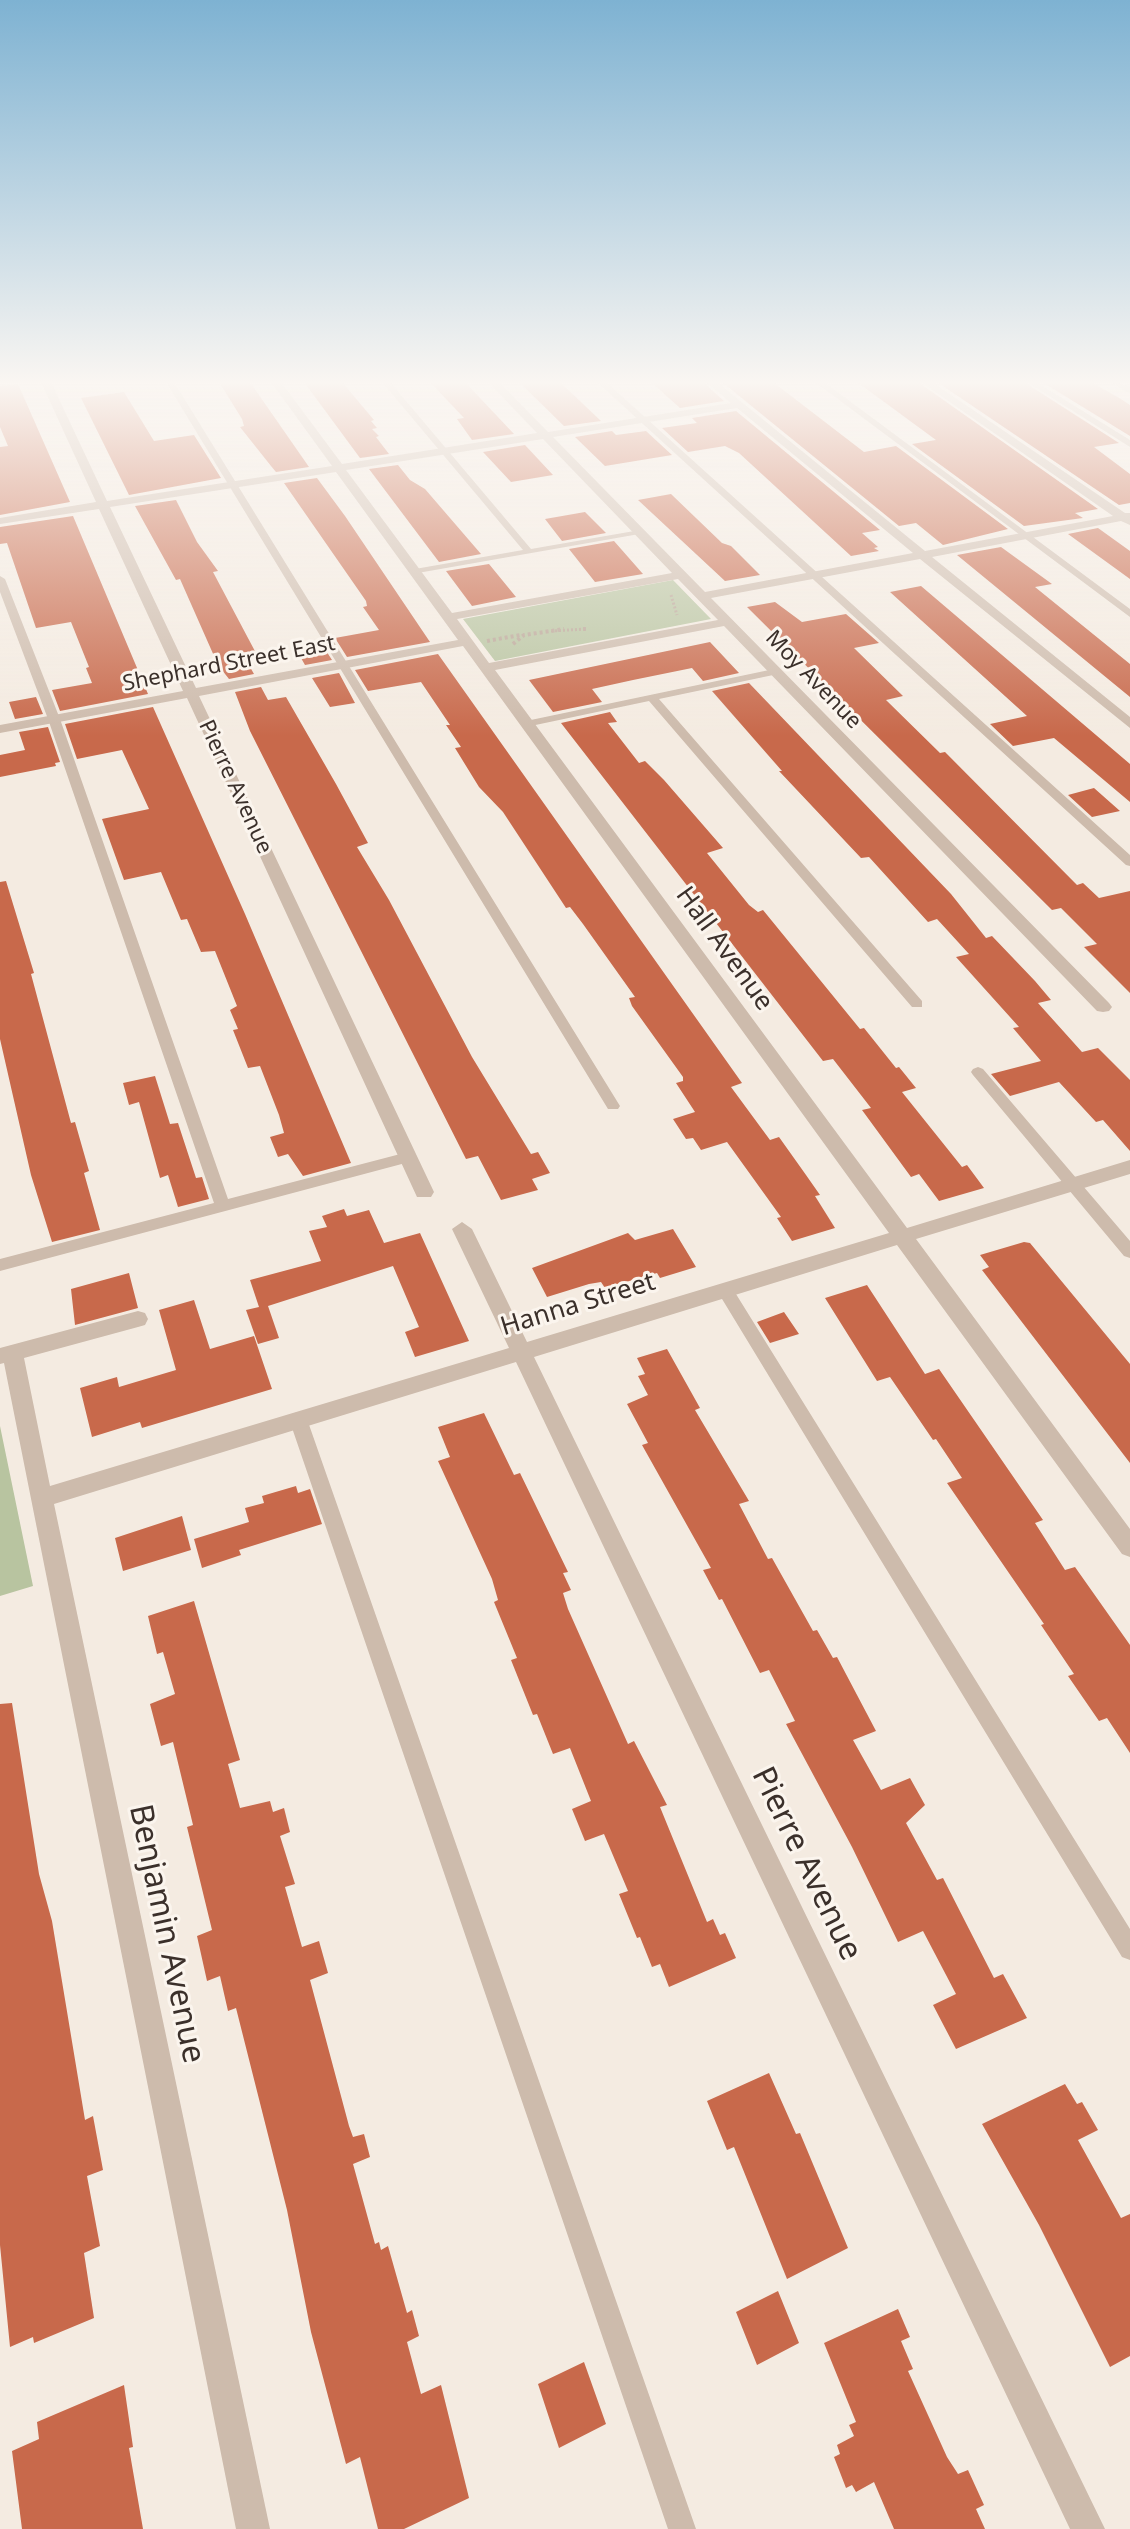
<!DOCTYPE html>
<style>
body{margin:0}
canvas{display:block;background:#f4ebe1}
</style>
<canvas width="1130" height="2529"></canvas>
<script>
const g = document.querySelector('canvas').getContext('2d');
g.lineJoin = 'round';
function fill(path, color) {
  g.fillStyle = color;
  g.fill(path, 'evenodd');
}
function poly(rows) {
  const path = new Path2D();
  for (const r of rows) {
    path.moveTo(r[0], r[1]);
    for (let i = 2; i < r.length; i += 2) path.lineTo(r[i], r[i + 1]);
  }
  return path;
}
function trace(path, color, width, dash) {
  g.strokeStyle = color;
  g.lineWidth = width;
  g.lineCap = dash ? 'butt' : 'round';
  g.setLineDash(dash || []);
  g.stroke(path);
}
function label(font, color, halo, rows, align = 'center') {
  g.font = font + ' "Noto Sans",sans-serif';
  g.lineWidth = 6;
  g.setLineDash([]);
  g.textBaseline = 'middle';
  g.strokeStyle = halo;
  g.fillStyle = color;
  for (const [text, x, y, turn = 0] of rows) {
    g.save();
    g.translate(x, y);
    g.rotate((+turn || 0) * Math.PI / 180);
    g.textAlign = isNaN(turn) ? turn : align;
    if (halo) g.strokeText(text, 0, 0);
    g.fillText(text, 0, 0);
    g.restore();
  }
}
fill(poly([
 [673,580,711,619,495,661,463,619],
 [0,1426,33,1586,0,1596]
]), '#b8c4a0');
fill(poly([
 [219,382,247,382,252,385,309,467,276,472,271,466,240,427,244,426,242,419],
 [304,382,342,382,374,420,371,421,377,428,372,429,379,436,376,437,389,454,360,458],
 [430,382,465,382,514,434,472,440,457,419,464,418],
 [519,382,560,382,601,421,564,426],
 [651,382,703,382,724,401,680,408],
 [722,382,773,382,864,452,896,446,1008,529,943,545,916,523,899,526],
 [857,382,918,382,1098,509,1075,513,1083,518,1024,526,912,444,936,440],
 [937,382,1024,382,1119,443,1094,447,1130,474,1130,503,1119,505],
 [1042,382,1091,382,1121,399,1130,405,1130,436],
 [18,384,70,502,0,515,0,447,8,446,0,427,0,386],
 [124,392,154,441,194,435,221,478,129,495,81,398],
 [736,411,880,530,862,533,878,547,874,548,879,551,851,556,739,453,725,446,688,452,662,428,697,423,692,418],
 [612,431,616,435,646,431,672,455,605,466,575,437],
 [525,445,553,475,511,482,483,452],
 [398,465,410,480,425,489,481,554,439,562,369,469],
 [317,478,345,516,430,642,347,657,335,638,379,630,363,607,367,606,366,601,284,483],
 [671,494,722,543,731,546,760,575,725,581,638,500],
 [176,500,197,542,218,571,213,572,257,655,246,660,254,674,229,679,218,665,180,579,176,580,135,506],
 [585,512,606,533,562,541,545,519],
 [73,516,148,694,60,711,52,690,92,683,86,668,89,667,71,622,36,628,7,543,0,544,0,527],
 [1098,528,1130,551,1130,579,1068,534],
 [614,541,643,574,595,582,569,549],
 [1001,547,1052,584,1035,587,1130,664,1130,697,957,555],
 [489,564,516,597,472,606,446,571],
 [921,586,1130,764,1130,802,1054,738,1013,746,990,724,1027,716,890,592],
 [775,602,802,622,846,614,879,643,854,648,903,696,886,700,940,753,945,752,1077,885,1083,883,1099,898,1130,891,1130,993,1084,947,1097,944,1061,908,1052,910,747,607],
 [710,642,739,673,703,681,692,668,633,680,592,689,602,702,553,712,529,680],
 [323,646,332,660,305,665,297,651],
 [438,654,742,1083,731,1087,770,1140,779,1137,806,1175,820,1195,815,1196,835,1228,792,1241,777,1218,781,1217,727,1142,701,1150,693,1138,686,1139,673,1119,695,1112,676,1083,683,1081,683,1077,632,1006,629,998,635,997,583,924,570,907,566,908,503,812,479,787,455,748,461,747,446,725,450,725,421,682,368,691,355,670],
 [339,673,355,703,330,707,312,678],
 [749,683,951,894,986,938,992,936,1035,981,1051,1000,1038,1003,1082,1052,1098,1048,1130,1080,1130,1151,1103,1120,1096,1122,1059,1082,1010,1096,991,1074,1041,1061,1013,1028,1019,1027,956,957,969,954,937,919,928,922,869,857,861,858,779,771,782,771,712,691],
 [261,687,268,700,286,697,336,784,368,843,357,847,389,900,472,1057,531,1154,538,1152,550,1173,532,1179,538,1190,501,1200,478,1156,466,1159,250,731,235,692],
 [36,697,43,714,15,719,9,702],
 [153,707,245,914,351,1163,303,1176,288,1154,278,1157,270,1137,284,1133,279,1115,260,1066,248,1068,233,1030,238,1029,230,1010,237,1006,215,951,201,952,187,919,181,920,161,872,124,880,102,819,149,809,122,750,77,759,65,724],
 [610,712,617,722,608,723,639,763,645,761,664,780,723,848,707,853,749,905,758,912,763,910,860,1029,864,1028,896,1068,899,1067,916,1088,902,1092,962,1167,967,1165,984,1188,939,1201,919,1174,911,1177,862,1110,871,1108,833,1059,823,1061,561,723],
 [48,727,60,762,55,763,56,766,0,777,0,755,25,750,19,732],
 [1094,788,1120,811,1092,817,1068,795],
 [6,881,34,973,31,974,71,1123,75,1122,89,1171,84,1173,100,1230,52,1242,31,1175,0,1039,0,882],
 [155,1076,170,1124,178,1123,196,1178,202,1177,209,1199,178,1207,168,1175,160,1178,139,1102,129,1105,123,1083],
 [344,1209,347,1216,369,1210,384,1243,420,1233,469,1341,415,1357,405,1332,419,1327,393,1266,268,1306,279,1338,258,1344,246,1310,259,1307,250,1280,321,1261,309,1231,327,1227,322,1216],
 [673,1229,696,1267,660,1278,657,1273,605,1288,601,1282,589,1284,547,1297,532,1268,628,1233,635,1240],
 [1024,1242,1030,1243,1130,1364,1130,1463,982,1270,989,1267,980,1255],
 [129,1273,138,1308,75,1325,71,1289],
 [867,1285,925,1374,939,1369,1043,1520,1035,1523,1065,1570,1075,1567,1130,1645,1130,1753,1107,1718,1099,1721,1068,1676,1074,1674,1041,1625,1044,1624,947,1483,962,1478,936,1439,933,1440,890,1377,877,1381,825,1298],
 [194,1300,210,1349,254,1336,272,1389,142,1428,140,1422,92,1437,80,1388,117,1377,119,1387,176,1370,159,1310],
 [784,1312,799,1334,770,1343,757,1322],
 [667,1349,700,1408,695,1410,749,1501,739,1504,768,1559,772,1558,813,1631,817,1630,833,1658,837,1657,876,1731,853,1740,881,1790,910,1778,925,1805,906,1823,937,1880,943,1878,994,1978,1003,1974,1027,2018,956,2049,933,2005,956,1994,923,1931,898,1942,852,1847,786,1724,795,1721,769,1670,760,1673,722,1599,719,1600,703,1570,711,1568,642,1445,648,1443,627,1404,648,1395,638,1376,645,1374,637,1358],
 [484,1413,514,1475,520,1473,568,1572,563,1573,571,1590,563,1593,568,1609,628,1744,634,1741,667,1805,660,1807,707,1922,713,1919,720,1935,725,1933,736,1958,669,1987,660,1964,652,1967,640,1937,637,1938,619,1894,628,1891,604,1834,585,1841,572,1809,591,1801,570,1748,553,1754,537,1714,533,1715,511,1660,517,1658,494,1602,498,1600,492,1579,438,1461,450,1457,438,1427],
 [296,1486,298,1493,310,1489,322,1524,239,1550,241,1555,202,1568,194,1539,249,1522,245,1508,264,1503,262,1496],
 [182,1516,191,1550,123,1571,115,1538],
 [194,1601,240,1760,228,1764,240,1808,270,1801,273,1812,284,1808,290,1832,280,1836,295,1884,285,1887,302,1947,319,1941,328,1973,310,1980,349,2126,353,2137,364,2134,370,2157,353,2164,375,2244,379,2242,381,2250,388,2246,407,2313,412,2310,419,2336,407,2342,421,2394,441,2385,469,2498,404,2529,378,2529,360,2457,346,2464,311,2332,287,2210,236,2008,228,2011,220,1976,207,1981,197,1936,212,1930,187,1827,193,1825,173,1742,161,1746,150,1704,175,1694,163,1652,157,1654,148,1616],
 [12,1703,39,1874,52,1921,85,2120,93,2116,103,2170,87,2176,100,2246,84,2253,94,2318,34,2343,33,2337,10,2347,0,2245,0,1704],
 [769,2073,796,2134,800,2133,848,2248,787,2279,734,2147,727,2150,707,2101],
 [1065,2084,1077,2104,1082,2102,1098,2130,1078,2140,1121,2218,1130,2214,1130,2356,1110,2367,1039,2225,982,2124],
 [778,2291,799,2343,757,2365,736,2312],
 [898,2309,910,2337,901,2341,913,2369,908,2371,947,2457,958,2474,968,2470,984,2505,976,2509,985,2529,894,2529,874,2482,856,2492,852,2485,846,2488,834,2457,840,2454,837,2445,854,2436,849,2425,856,2422,824,2343],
 [584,2362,606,2424,559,2448,538,2384],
 [124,2385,133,2447,129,2448,143,2529,22,2529,12,2451,39,2439,37,2422]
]), '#c8694b');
trace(poly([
 [671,595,677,615],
 [551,631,586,629]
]), '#b9a596', 3, [2, 2]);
trace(poly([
 [583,629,586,629],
 [487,641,520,635],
 [513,644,524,635,564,629]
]), '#b9a596', 4, [3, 3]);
fill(poly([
 [166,382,174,382,620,1106,618,1109,608,1109,166,382],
 [382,382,390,382,531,549,640,530,645,533,412,574,410,572,415,569,523,550,382,382],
 [597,382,606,382,1130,855,1130,866,1126,865,597,382],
 [815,382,824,382,1130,609,1130,617,815,382],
 [1027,382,1036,382,1130,440,1130,447,1027,382],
 [0,576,5,579,60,719,228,1199,408,1152,413,1153,416,1157,413,1161,0,1271,0,1259,214,1203,48,719,0,592,0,576],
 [774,669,779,672,778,674,659,699,922,1001,922,1007,912,1007,649,701,526,727,520,724,526,721,774,669],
 [978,1067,983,1069,1130,1241,1130,1258,1124,1256,973,1075,971,1072,973,1069,978,1067],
 [725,1284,731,1286,1130,1929,1130,1960,1122,1957,719,1294,717,1290,719,1286,725,1284],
 [298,1412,304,1414,307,1419,696,2529,668,2529,289,1419,292,1414,298,1412]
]), '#cdbbac');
fill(poly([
 [41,382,51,382,107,501,332,466,271,382,281,382,342,464,537,433,488,382,499,382,548,432,731,403,706,382,717,382,925,551,1113,516,921,382,932,382,1125,513,1130,513,1130,525,1121,521,932,557,1130,717,1130,728,920,559,711,598,1109,1003,1112,1007,1109,1011,1103,1012,1097,1011,724,626,495,670,907,1228,1130,1160,1130,1174,916,1239,1130,1529,1130,1557,1122,1554,897,1245,534,1357,1105,2529,1070,2529,516,1362,54,1504,270,2529,236,2529,4,1363,0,1364,0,1348,138,1311,145,1313,148,1319,145,1325,138,1327,24,1358,50,1486,509,1348,452,1229,462,1222,472,1229,527,1342,889,1233,463,646,199,696,434,1192,431,1197,417,1197,187,698,0,733,0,725,183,691,99,509,0,524,0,518,96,502,41,382],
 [737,408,913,553,705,592,553,437,737,408],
 [543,439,672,573,452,613,346,470,543,439],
 [336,472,458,640,196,688,110,507,336,472],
 [678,579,718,620,489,663,457,619,678,579],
 [1112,382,1130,386,1130,393,1126,392,1112,382]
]), '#cdbbac');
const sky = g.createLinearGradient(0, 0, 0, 736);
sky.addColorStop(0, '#7eb2d2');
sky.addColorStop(0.52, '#faf6f2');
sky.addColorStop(1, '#faf6f200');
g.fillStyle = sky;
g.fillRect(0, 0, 1130, 736);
label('22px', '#3b302b', '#fbf5ee', [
 ["Shephard Street East",229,664,-11],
 ["Moy Avenue",813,680,46],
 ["Pierre Avenue",235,787,65]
]);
label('26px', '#3b302b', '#fbf5ee', [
 ["Hall Avenue",724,949,54],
 ["Hanna Street",578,1305,-17]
]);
label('32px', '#3b302b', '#fbf5ee', [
 ["Pierre Avenue",806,1864,64],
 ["Benjamin Avenue",166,1934,78]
]);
</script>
